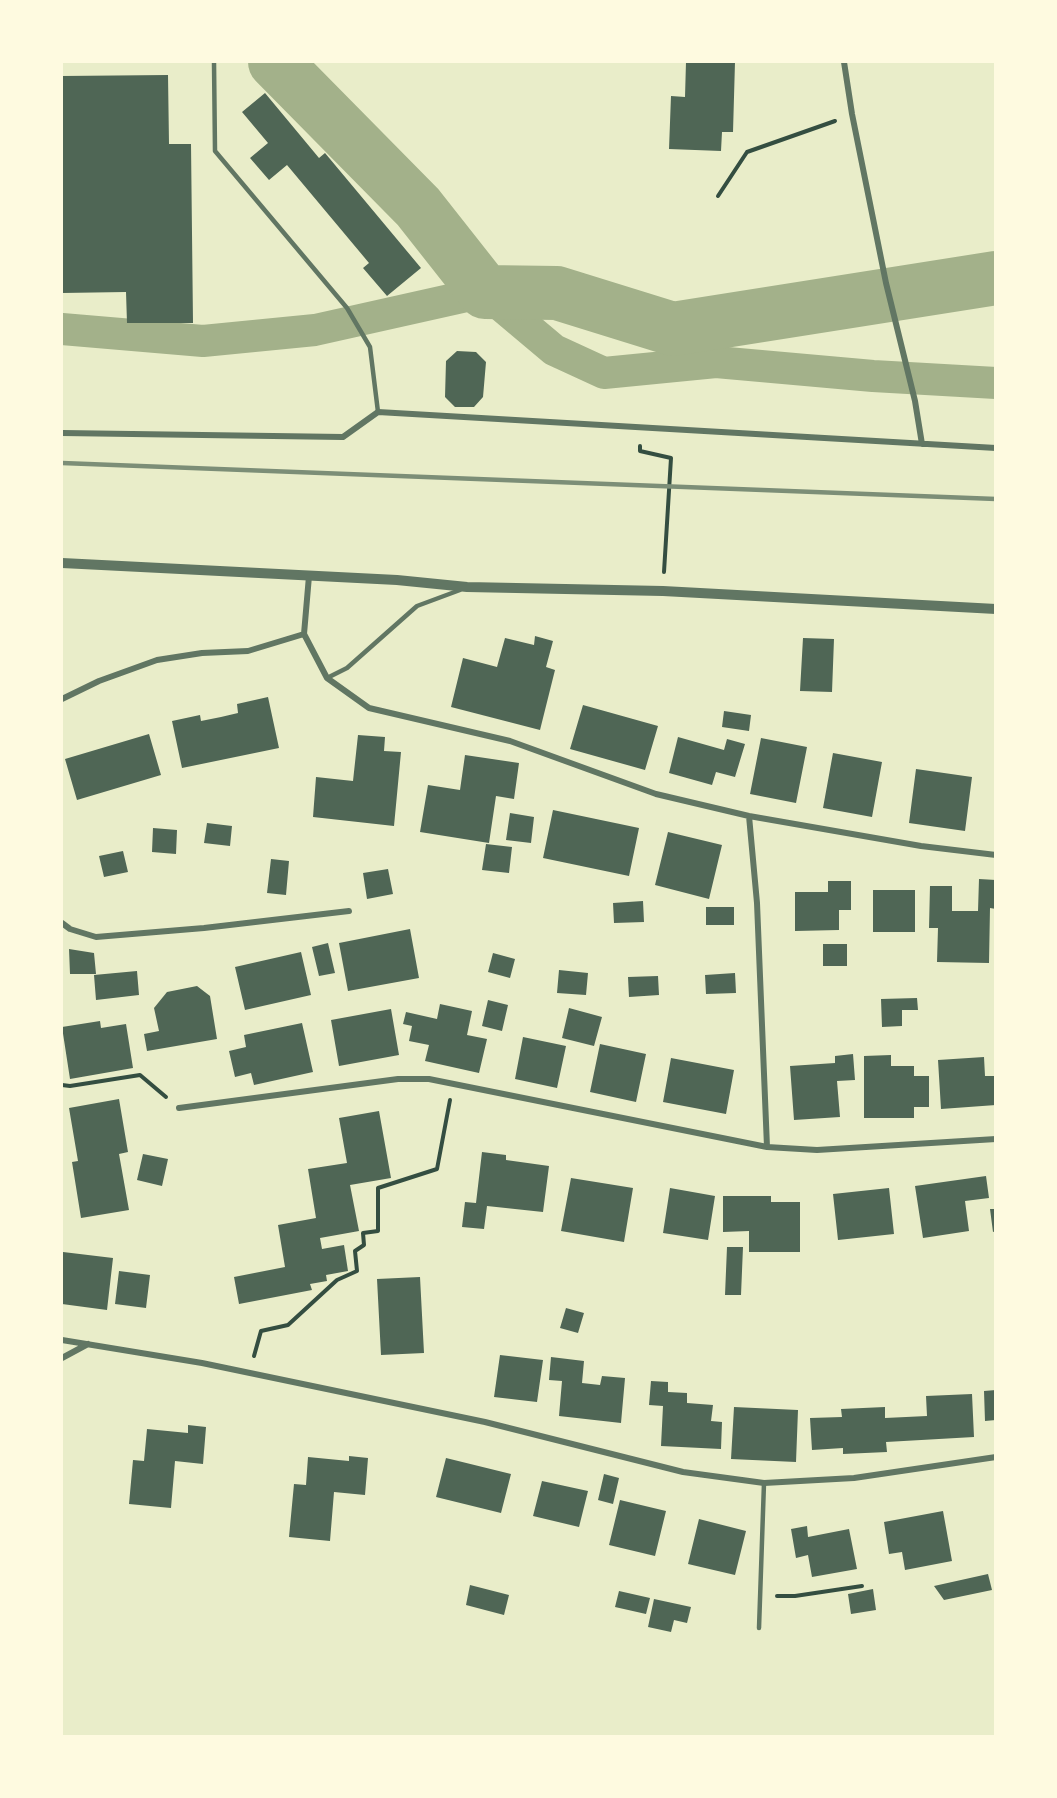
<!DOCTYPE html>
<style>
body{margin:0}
#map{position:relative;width:1057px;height:1798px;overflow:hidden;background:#e9edc9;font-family:"DM Sans",sans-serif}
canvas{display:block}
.frame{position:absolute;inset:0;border:63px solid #fefae0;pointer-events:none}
</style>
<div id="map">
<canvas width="1057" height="1798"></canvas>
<div class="frame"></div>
</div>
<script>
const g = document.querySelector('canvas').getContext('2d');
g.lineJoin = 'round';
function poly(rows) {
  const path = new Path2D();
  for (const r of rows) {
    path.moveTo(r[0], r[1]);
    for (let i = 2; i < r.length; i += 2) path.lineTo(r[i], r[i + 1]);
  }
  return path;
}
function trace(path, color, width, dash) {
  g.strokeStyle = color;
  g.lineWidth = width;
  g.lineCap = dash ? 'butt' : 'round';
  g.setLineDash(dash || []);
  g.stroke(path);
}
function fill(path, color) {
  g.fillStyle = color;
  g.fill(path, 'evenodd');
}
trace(poly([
 [62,329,203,341,315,330,485,292,554,350,604,373,716,362,873,376,996,383]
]), '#a3b18a', 32);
trace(poly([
 [275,62,418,207,485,292,557,293,673,329,996,278]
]), '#a3b18a', 54);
fill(poly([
 [686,62,735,62,733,132,722,132,721,151,669,149,671,96,685,97],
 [168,75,169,144,191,144,193,323,127,323,126,292,62,293,62,76],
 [265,93,319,158,325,153,421,268,387,296,363,268,369,263,287,165,269,180,250,158,268,143,242,112],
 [457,351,476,352,486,362,483,397,474,407,455,407,445,397,446,361],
 [535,636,553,641,546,667,555,670,540,730,451,707,463,658,497,667,505,638,534,645],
 [803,638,834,639,832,692,800,691],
 [268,697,279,748,182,768,172,721,200,715,201,721,221,717,238,713,237,704],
 [583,705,658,726,645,770,570,749],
 [724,711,751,715,749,731,722,727],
 [149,734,161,775,77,800,65,759],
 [358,735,385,737,384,751,401,752,394,826,313,817,316,777,353,781],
 [678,737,724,750,727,739,745,744,735,777,716,772,712,785,669,773],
 [761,738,807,747,796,803,750,794],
 [833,753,882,762,872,817,823,808],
 [465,755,519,763,514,799,496,796,489,843,420,832,428,785,460,790],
 [916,769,972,777,965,831,909,823],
 [553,810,639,828,629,876,543,858],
 [510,813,534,817,531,843,506,840],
 [207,823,232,826,230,846,204,843],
 [153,828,177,830,176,854,152,852],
 [668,832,722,845,709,899,655,885],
 [486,844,512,847,509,873,482,870],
 [123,851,128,872,104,877,99,856],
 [271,859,289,861,286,895,267,893],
 [388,869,393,894,367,899,363,873],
 [979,879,996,880,996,909,990,908,989,963,937,962,938,928,929,928,930,886,952,886,952,911,978,911],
 [828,881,851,881,851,910,839,910,839,930,795,931,795,892,828,892],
 [873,890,915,890,915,932,873,932],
 [643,901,644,922,614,923,613,903],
 [706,907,734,907,734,925,706,925],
 [410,929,419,978,348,991,339,943],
 [328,943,335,973,319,976,312,947],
 [823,944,847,944,847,966,823,966],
 [69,949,94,953,96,974,70,974],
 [301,952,311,995,245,1010,235,967],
 [493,953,515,959,510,978,488,972],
 [559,970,588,973,586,995,557,993],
 [137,971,139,995,96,1000,94,975],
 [735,973,736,993,706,994,705,975],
 [658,976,659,995,629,997,628,977],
 [197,986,210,996,217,1039,147,1051,144,1034,159,1031,154,1008,167,992],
 [917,998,918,1010,902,1010,902,1026,882,1027,881,999],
 [488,1000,508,1005,502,1031,482,1026],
 [440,1004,472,1011,467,1035,487,1039,479,1073,425,1061,429,1045,409,1041,412,1026,403,1024,406,1012,437,1019],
 [569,1008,602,1017,594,1046,562,1038],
 [391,1009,399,1055,339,1066,331,1020],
 [100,1021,101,1028,126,1024,133,1068,70,1079,62,1027],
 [302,1023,313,1072,254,1085,251,1073,235,1077,229,1051,246,1047,244,1035],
 [523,1037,566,1046,557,1088,515,1079],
 [600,1044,646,1054,636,1102,590,1092],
 [853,1054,855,1080,837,1081,840,1117,794,1120,790,1066,835,1063,835,1056],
 [891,1055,891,1066,914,1066,914,1076,929,1076,929,1107,914,1107,914,1118,864,1118,864,1056],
 [984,1057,985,1076,996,1076,996,1105,941,1109,938,1060],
 [671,1058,734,1070,726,1114,663,1102],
 [119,1099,128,1152,119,1154,129,1210,81,1218,72,1162,78,1161,69,1108],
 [379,1111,391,1178,350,1185,359,1231,320,1238,322,1249,344,1245,348,1271,326,1275,327,1281,310,1284,312,1290,239,1304,234,1277,285,1267,278,1225,316,1218,308,1169,347,1163,339,1118],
 [482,1152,506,1155,506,1160,549,1166,543,1212,487,1206,484,1229,462,1227,465,1202,476,1203],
 [143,1154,168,1159,162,1186,137,1180],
 [986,1176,989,1198,965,1201,969,1231,923,1238,915,1186],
 [571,1178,633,1188,624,1242,561,1231],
 [670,1188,715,1196,708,1240,663,1233],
 [889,1188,894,1234,838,1240,833,1194],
 [723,1196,771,1196,771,1202,800,1202,800,1252,749,1252,749,1231,723,1232],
 [990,1209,996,1209,996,1231,993,1232],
 [727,1247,743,1247,741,1295,725,1295],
 [63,1252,113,1258,107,1310,62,1304],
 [119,1271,150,1275,146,1308,115,1304],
 [420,1277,424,1353,381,1355,377,1279],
 [566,1308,584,1313,578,1333,560,1328],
 [500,1355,543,1360,537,1402,494,1397],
 [551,1357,584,1361,582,1383,600,1385,602,1376,625,1378,621,1423,559,1416,562,1381,549,1380],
 [651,1381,668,1382,668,1392,687,1393,687,1403,713,1405,711,1421,722,1422,721,1449,661,1446,663,1406,649,1405],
 [996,1390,996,1420,985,1421,984,1391],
 [972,1394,974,1437,886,1442,887,1452,843,1454,843,1448,812,1450,810,1418,842,1417,841,1409,885,1407,885,1418,927,1416,926,1396],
 [734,1407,798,1410,796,1462,731,1459],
 [188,1425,206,1427,203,1464,175,1461,171,1508,129,1504,133,1460,144,1461,147,1429,188,1433],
 [349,1456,368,1458,365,1495,334,1492,330,1541,289,1537,294,1484,306,1485,308,1457,349,1461],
 [446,1458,511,1474,501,1513,436,1497],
 [604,1474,619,1478,613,1504,598,1500],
 [542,1481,588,1491,579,1527,533,1516],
 [620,1500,666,1511,655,1556,609,1545],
 [943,1511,952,1561,905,1570,902,1552,889,1554,884,1522],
 [699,1519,746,1531,735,1575,688,1564],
 [807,1526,808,1537,849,1529,857,1569,812,1577,808,1555,796,1558,791,1529],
 [988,1574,992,1590,944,1600,934,1586],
 [470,1585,509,1595,504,1615,466,1605],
 [873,1589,876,1610,851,1614,848,1594],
 [619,1591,650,1598,646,1614,615,1607],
 [654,1599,691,1607,687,1623,674,1620,671,1632,648,1627]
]), '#4f6655');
trace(poly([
 [718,196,747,152,835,121],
 [640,446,640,451,671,458,664,572],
 [62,1085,70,1086,140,1075,166,1097],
 [254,1356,261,1331,288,1325,337,1280,357,1271,355,1251,364,1245,363,1233,378,1231,378,1188,437,1169,450,1100],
 [777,1596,795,1596,862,1586]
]), '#344e41', 4);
trace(poly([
 [214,62,215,151,347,308,370,347,378,412],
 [327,678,347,668,417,606,460,590],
 [759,1628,764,1483]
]), '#617663', 4.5);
trace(poly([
 [844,62,852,114,886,283,915,401,922,444],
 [62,433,343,437,378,412,996,448],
 [304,634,327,678,369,708,510,741,656,794,749,816,921,846,996,855],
 [304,634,309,576],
 [62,699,99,681,157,660,202,653,248,651,304,634],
 [749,816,757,903,767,1147],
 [62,923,70,929,96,937,204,928,349,911],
 [179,1108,398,1079,429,1079,767,1147,817,1150,996,1139],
 [62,1340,202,1363,485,1422,683,1472,764,1483,854,1478,996,1457],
 [62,1358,88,1344]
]), '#617663', 6);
trace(poly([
 [62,563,397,580,467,587,663,591,996,609]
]), '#617663', 10);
trace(poly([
 [62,463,996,499]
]), '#7c8e77', 4.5);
</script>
